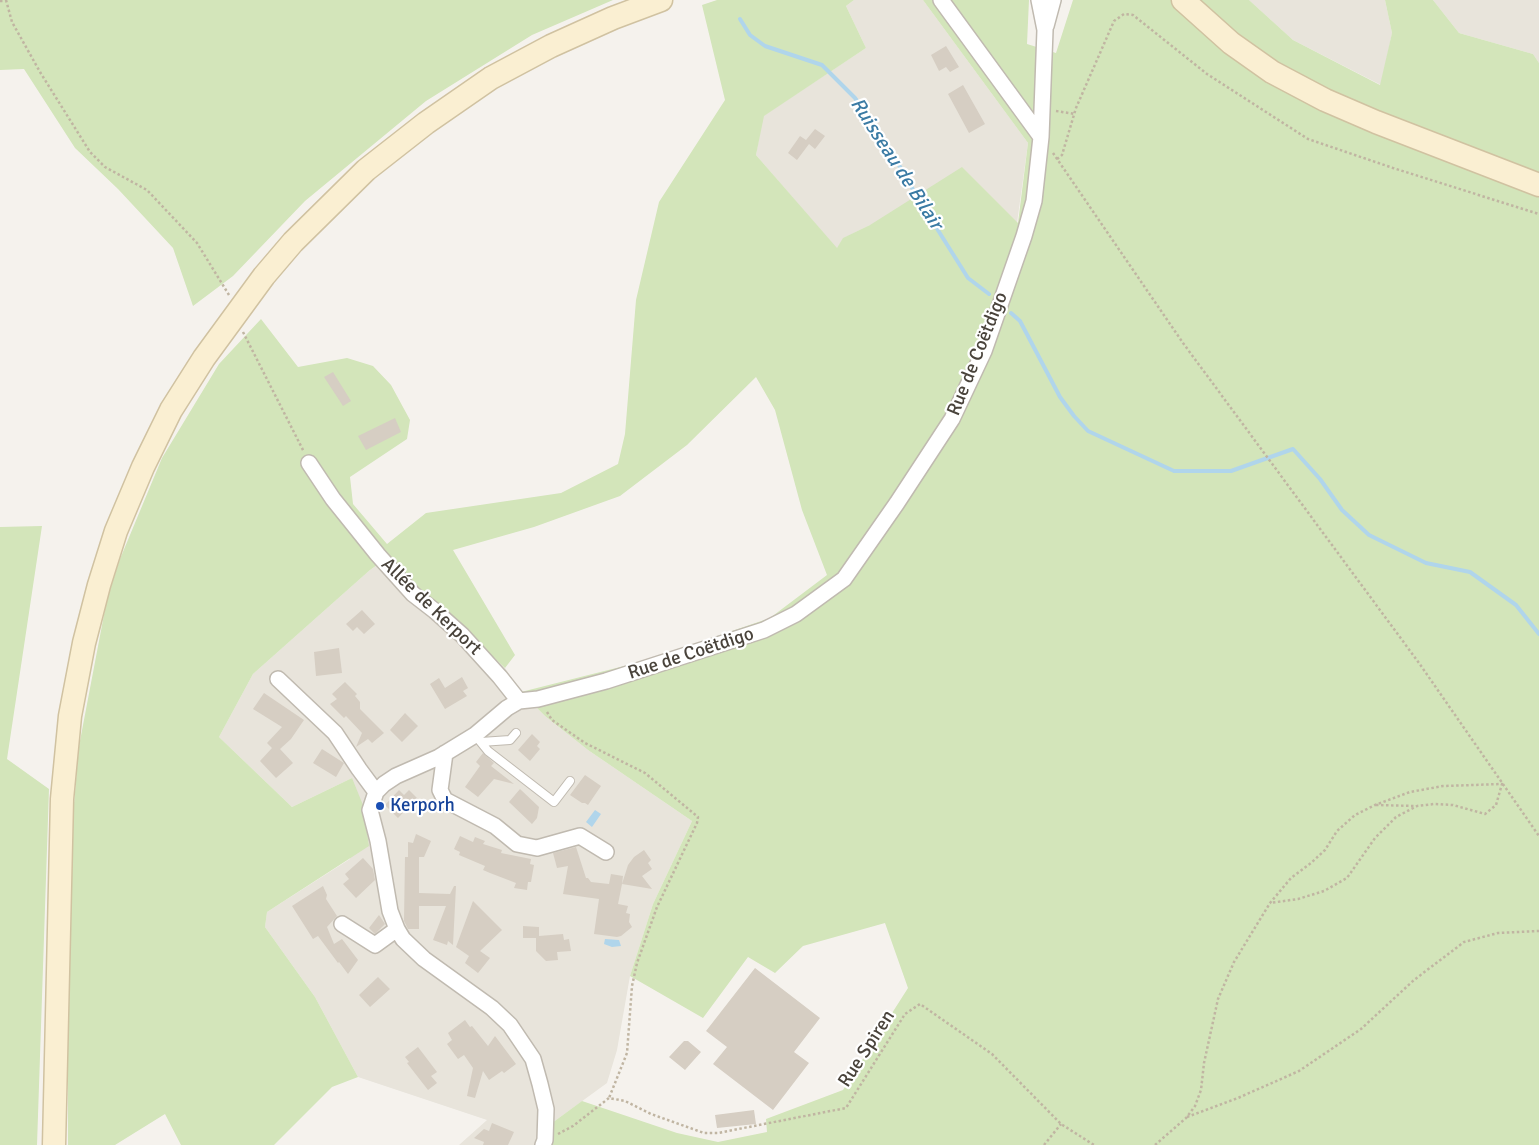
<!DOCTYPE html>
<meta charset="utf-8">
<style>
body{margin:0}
canvas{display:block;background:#f5f2ed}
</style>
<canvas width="1539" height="1145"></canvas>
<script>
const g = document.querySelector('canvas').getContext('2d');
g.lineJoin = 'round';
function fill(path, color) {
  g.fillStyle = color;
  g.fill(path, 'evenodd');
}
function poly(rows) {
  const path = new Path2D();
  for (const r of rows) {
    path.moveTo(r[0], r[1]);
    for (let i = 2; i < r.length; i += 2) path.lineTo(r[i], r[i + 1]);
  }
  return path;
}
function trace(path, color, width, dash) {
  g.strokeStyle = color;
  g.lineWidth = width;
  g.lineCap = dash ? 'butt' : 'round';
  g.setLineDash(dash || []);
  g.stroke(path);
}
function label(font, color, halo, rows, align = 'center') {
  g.font = font + ' Signika,sans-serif';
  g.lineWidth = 4.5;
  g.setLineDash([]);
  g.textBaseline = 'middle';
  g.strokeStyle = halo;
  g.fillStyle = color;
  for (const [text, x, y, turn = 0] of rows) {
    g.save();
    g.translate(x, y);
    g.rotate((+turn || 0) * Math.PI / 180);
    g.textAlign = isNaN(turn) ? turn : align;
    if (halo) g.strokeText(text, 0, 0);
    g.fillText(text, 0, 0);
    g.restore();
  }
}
fill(poly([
 [854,0,923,0,1028,143,1017,223,870,225,844,238,837,249,756,155,763,116,866,48,846,6],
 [1249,0,1385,0,1392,33,1381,85,1293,40],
 [1433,0,1539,0,1539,63,1533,54,1459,33],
 [387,558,505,668,521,692,545,716,588,750,692,821,653,904,630,976,617,1050,607,1083,552,1123,547,1145,459,1145,487,1120,358,1077,315,997,265,927,267,912,350,859,352,778,292,807,219,737,253,674,370,570]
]), '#e8e4db');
fill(poly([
 [0,0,613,0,532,35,426,101,305,201,233,276,193,306,173,248,118,189,75,148,24,69,0,70],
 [717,0,854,0,846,6,866,48,764,116,756,155,837,248,843,238,870,225,962,167,1018,223,1028,143,923,0,1029,0,1027,44,1056,53,1073,0,1249,0,1293,40,1380,85,1392,33,1385,0,1433,0,1459,33,1533,54,1539,63,1539,1145,547,1145,552,1123,582,1101,677,1133,718,1142,767,1132,766,1119,843,1090,908,988,885,923,803,946,775,973,748,957,703,1018,630,976,653,904,692,821,588,750,545,716,521,692,644,661,770,618,827,575,802,510,775,410,756,377,687,445,620,496,534,527,453,550,515,655,505,668,387,558,370,570,253,674,219,737,292,807,352,778,363,805,369,846,267,912,265,927,315,997,358,1077,332,1087,274,1145,181,1145,165,1114,115,1145,68,1145,67,884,79,746,107,599,120,559,162,458,219,364,261,319,298,367,347,358,373,366,391,385,410,420,407,439,350,477,353,504,387,544,426,513,561,493,618,464,625,434,636,300,659,202,725,100,702,5],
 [42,526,7,759,49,789,37,1145,0,1145,0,527]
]), '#d3e5ba');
fill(poly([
 [595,810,601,814,592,827,586,822],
 [605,939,619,940,621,946,612,947,604,944]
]), '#b0d5eb');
trace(poly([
 [740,19,750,35,765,46,822,65,855,98,887,144,919,200,968,278,989,294],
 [1011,313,1020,321,1060,397,1074,416,1088,431,1174,471,1231,471,1293,449,1320,479,1342,510,1369,535,1426,563,1470,572,1516,605,1539,634]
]), '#b0d5eb', 4);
fill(poly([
 [946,46,959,67,950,72,946,67,939,71,931,55],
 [963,85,985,124,969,133,948,94],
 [815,129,825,136,815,149,809,144,797,160,788,153,800,136,806,140],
 [333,372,351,401,343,406,324,377],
 [395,418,401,432,366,450,358,436],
 [362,610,375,624,364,634,357,627,353,631,346,624],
 [339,648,342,673,316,676,314,652],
 [462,677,468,688,463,691,467,696,445,709,430,684,439,678,445,688],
 [345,682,357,694,355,696,360,702,360,709,384,733,372,743,368,739,356,747,362,733,346,716,344,718,330,704,337,699,332,694],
 [264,693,304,720,291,739,280,749,293,763,276,778,260,761,272,748,267,743,282,727,253,709],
 [405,713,418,726,402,742,390,730],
 [532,734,540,742,537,746,540,749,530,761,518,750],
 [322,749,344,763,336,777,313,763],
 [483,753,494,763,491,766,514,784,494,779,478,797,465,787,480,766,476,762],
 [585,775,601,786,588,805,585,803,582,803,570,795],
 [520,789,539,807,537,818,532,824,509,802],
 [399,790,404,795,409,790,417,798,398,818,385,805],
 [416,834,431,841,424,857,419,857,419,893,450,894,454,886,456,886,453,945,448,941,447,945,433,940,446,906,419,906,419,929,408,929,404,921,405,857,408,857,408,842,413,843],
 [460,836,473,842,475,837,485,841,483,844,502,850,501,853,531,859,530,864,534,865,531,882,528,882,527,890,514,888,516,883,490,873,483,870,485,866,459,855,460,852,454,849],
 [576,847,586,878,588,878,591,882,609,884,611,874,623,876,622,884,628,865,634,857,644,850,651,860,648,863,652,869,642,876,652,889,622,884,618,904,628,906,626,913,630,914,629,922,632,927,621,936,617,937,594,934,599,899,563,894,568,866,557,868,553,853],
 [363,858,373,869,375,880,356,898,343,884,349,879,345,874],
 [323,886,327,895,326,899,337,916,327,927,334,944,342,939,358,960,348,974,339,962,338,963,318,936,313,939,292,906],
 [473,901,502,930,480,951,490,958,478,973,465,963,469,956,456,947],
 [379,915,385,924,375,934,369,928],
 [523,926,539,927,539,936,563,934,564,940,569,939,571,951,557,952,558,960,546,961,536,951,536,938,523,938],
 [755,968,820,1018,794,1052,809,1063,773,1110,713,1064,727,1047,706,1031],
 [378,977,390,989,370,1007,359,995],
 [465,1020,470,1027,472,1026,488,1046,495,1036,516,1064,504,1073,502,1071,489,1080,483,1071,475,1098,467,1096,473,1068,464,1055,458,1059,447,1044,452,1040,448,1033],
 [684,1041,688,1041,701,1052,685,1070,669,1057],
 [418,1047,437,1072,431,1076,437,1083,428,1090,407,1063,409,1062,405,1057],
 [754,1110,756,1124,717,1128,715,1115],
 [492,1123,514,1132,508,1145,483,1145,484,1142,474,1138,484,1129,489,1131]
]), '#d6cec3');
const service = poly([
 [475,735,488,751,554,802,570,781],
 [481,742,510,740,516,733]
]);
const minor = poly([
 [941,0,1041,137],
 [1046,26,1053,0],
 [309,463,333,499,378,555,413,594,435,611,462,635,500,677,519,701],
 [278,679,335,733,359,769,376,792],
 [445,753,440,790,445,800,495,826,517,844,537,848,580,836,606,852],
 [342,924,375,945,397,929],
 [543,1145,545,1140,546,1109,540,1084,533,1059,510,1025,492,1008,424,959,403,939,397,929,390,911,378,841,370,810,376,792,384,784,396,776,439,757,475,735,507,708,519,701,538,699,606,681,764,630,796,614,844,579,897,503,952,419,984,351,1024,236,1034,201,1041,137,1045,30,1039,0]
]);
const secondary = poly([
 [1183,0,1231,43,1272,72,1325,100,1376,122,1539,185],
 [54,1145,62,799,70,716,84,643,99,585,116,531,143,467,171,410,204,358,264,276,293,242,366,170,426,123,491,78,551,46,613,18,661,0]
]);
trace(service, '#c0bab0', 10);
trace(minor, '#c0bab0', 18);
trace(secondary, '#d0c2a1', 25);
trace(poly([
 [6,0,12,22,40,72,90,152,105,167,147,190,197,243,229,295],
 [0,1,7,1],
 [1056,111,1075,114],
 [1053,153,1183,343,1419,663,1539,836],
 [1057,159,1062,155,1076,108,1114,21,1124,14,1133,15,1207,74,1308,139,1393,168,1539,214],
 [243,332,304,452],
 [547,712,552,720,585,743,645,773,698,817,697,823,657,907,637,963,632,986,627,1053,609,1098],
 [1376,805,1416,806],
 [1187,1117,1238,1098,1299,1071,1361,1029,1414,980,1464,942,1498,933,1539,931],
 [558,1134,573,1126,609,1098,625,1101,651,1114,704,1133,718,1133,846,1108,905,1014,920,1004,992,1054,1061,1124,1094,1145],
 [1044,1145,1061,1124],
 [1155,1145,1186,1118,1195,1106,1201,1090,1204,1063,1218,999,1234,962,1270,903,1291,878,1311,863,1325,850,1337,831,1355,815,1375,805,1410,792,1443,786,1502,784,1496,805,1485,814,1453,805,1434,804,1417,806,1396,817,1375,838,1347,878,1324,891,1298,899,1270,903]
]), '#c0b5a2', 2.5, [2.5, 2.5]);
trace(service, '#fff', 8);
trace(minor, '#fff', 15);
trace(secondary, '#faefd2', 22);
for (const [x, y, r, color] of [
 [380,806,5,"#1a4fb4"]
]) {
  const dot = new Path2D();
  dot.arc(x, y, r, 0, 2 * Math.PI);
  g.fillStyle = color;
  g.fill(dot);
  trace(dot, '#fff', 2);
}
label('19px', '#49433b', '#fff', [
 ["Rue de Coëtdigo",978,354,-68],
 ["Allée de Kerport",431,607,44],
 ["Rue de Coëtdigo",691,654,-18],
 ["Rue Spiren",867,1049,-57]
]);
label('19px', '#164399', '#fff', [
 ["Kerporh",390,806]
], 'left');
label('italic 20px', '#3b7ba4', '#fff', [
 ["Ruisseau de Bilair",896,164,57]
]);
</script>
